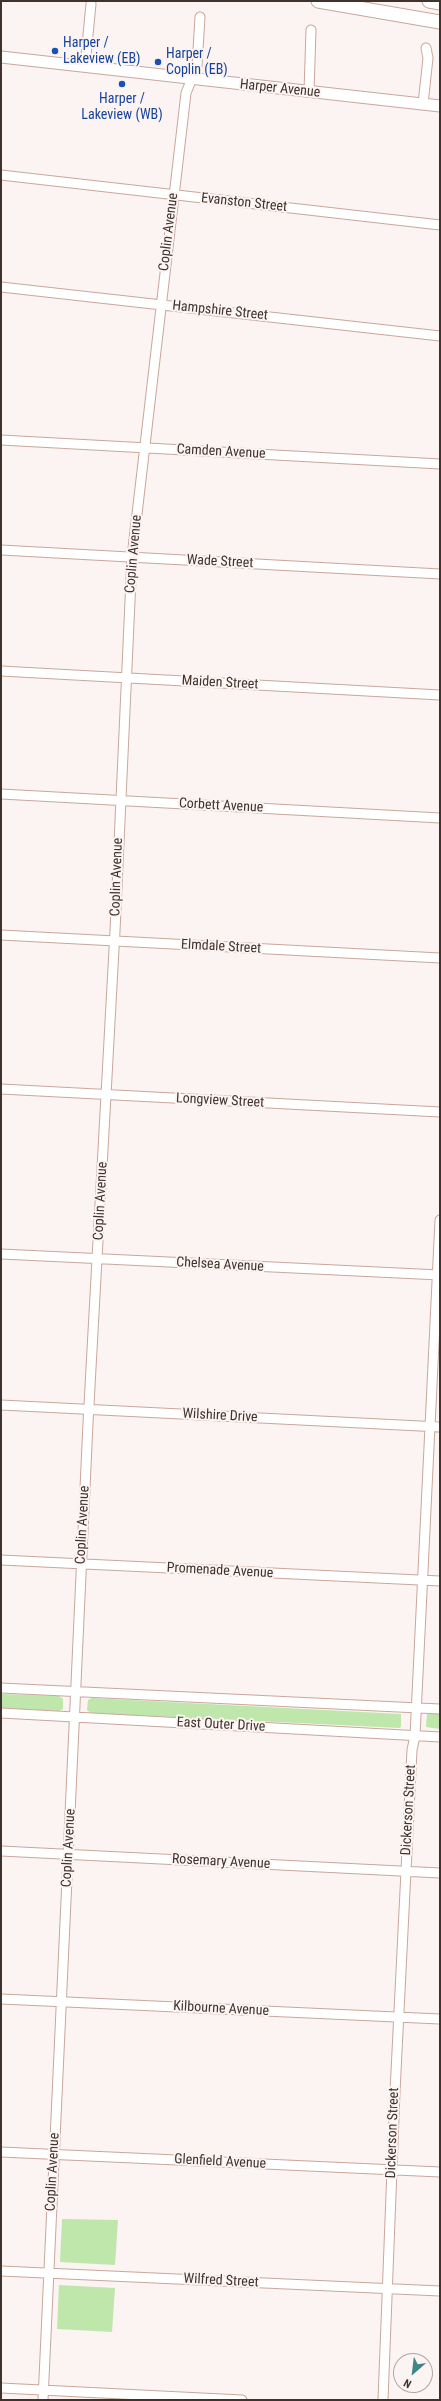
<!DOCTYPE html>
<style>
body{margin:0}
#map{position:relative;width:441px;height:2401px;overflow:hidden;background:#fbf4f2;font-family:"Roboto Condensed",sans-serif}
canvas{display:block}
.frame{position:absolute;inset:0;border:2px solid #40332e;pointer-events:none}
.north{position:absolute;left:393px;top:2353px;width:40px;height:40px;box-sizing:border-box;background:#fbf4f2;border:1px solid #b0a7a4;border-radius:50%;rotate:208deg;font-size:11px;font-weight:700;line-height:16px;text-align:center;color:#40332e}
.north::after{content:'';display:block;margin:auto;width:14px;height:18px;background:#3f8786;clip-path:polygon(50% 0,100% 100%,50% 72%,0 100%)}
</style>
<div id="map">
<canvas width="441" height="2401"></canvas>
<div class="frame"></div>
<div class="north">N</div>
</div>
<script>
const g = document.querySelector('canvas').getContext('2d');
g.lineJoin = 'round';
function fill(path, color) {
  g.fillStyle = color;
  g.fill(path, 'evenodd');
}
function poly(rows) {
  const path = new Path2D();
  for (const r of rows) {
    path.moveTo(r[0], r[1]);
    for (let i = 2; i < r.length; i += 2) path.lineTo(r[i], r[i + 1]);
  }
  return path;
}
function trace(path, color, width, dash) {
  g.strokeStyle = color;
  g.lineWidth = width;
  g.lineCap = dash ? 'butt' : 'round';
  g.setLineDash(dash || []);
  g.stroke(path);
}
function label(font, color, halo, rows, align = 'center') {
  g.font = font + ' "Roboto Condensed",sans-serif';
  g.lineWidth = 4;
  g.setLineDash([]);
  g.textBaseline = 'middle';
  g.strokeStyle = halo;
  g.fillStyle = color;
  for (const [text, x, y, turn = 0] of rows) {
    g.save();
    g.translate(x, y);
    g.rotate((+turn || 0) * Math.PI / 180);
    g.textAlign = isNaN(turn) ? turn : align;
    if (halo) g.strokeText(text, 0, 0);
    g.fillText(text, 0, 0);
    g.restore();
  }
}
fill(poly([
 [1,1694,59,1696,63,1699,63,1709,59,1711,1,1708],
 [92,1698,401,1714,401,1726,400,1728,91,1713,87,1710,88,1700],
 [427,1714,440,1714,440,1729,426,1727],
 [62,2219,118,2220,115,2265,60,2262],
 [59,2285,115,2288,112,2332,57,2329]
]), '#bfe6ab');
const minor = poly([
 [85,66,91,4],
 [309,92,311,30],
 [423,104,428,58,426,48],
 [1,175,440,225],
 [1,287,440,336],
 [1,440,440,464],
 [1,550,440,574],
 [1,671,440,695],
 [1,794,440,818],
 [1,935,440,958],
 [1,1089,440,1112],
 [1,1254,440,1275],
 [1,1405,440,1427],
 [1,1560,440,1581],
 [1,1688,440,1709],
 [1,1713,440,1737],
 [1,1851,440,1873],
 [1,1999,440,2019],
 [1,2152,440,2172],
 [1,2271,440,2291],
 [1,2388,242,2400],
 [43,2400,88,1423,115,931,132,557,186,93,197,66,200,17],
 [383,2400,395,2092,412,1750,415,1736,440,1220]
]);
const major = poly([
 [1,57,440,106]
]);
const highway = poly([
 [318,1,440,22],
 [429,1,440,3]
]);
trace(minor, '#c9a79c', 11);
trace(major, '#c9a79c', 13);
trace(highway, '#c9a79c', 15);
trace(minor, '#fff', 9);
trace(major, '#fff', 11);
trace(highway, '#fff', 13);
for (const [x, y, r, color] of [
 [55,51,4,"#1a4fb4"],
 [158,62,4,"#1a4fb4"],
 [122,84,4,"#1a4fb4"]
]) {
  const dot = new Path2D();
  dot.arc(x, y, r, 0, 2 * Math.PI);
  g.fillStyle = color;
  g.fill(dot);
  trace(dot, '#fbf4f2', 1.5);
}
label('14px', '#164399', '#fbf4f2', [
 ["Harper /",63,43],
 ["Lakeview (EB)",63,59],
 ["Harper /",166,54],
 ["Coplin (EB)",166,70],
 ["Harper /",122,99,"center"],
 ["Lakeview (WB)",122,115,"center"]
], 'left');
label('14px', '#40332e', '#fbf4f2', [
 ["Harper Avenue",280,89,6],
 ["Evanston Street",244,203,6],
 ["Coplin Avenue",169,232,-83],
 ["Hampshire Street",220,311,6],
 ["Camden Avenue",221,452,3],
 ["Coplin Avenue",134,554,-85],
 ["Wade Street",220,562,3],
 ["Maiden Street",220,683,3],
 ["Corbett Avenue",221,806,3],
 ["Coplin Avenue",117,877,-88],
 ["Elmdale Street",221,947,3],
 ["Longview Street",220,1101,3],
 ["Coplin Avenue",101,1201,-87],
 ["Chelsea Avenue",220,1265,3],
 ["Wilshire Drive",220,1416,3],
 ["Coplin Avenue",83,1525,-87],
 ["Promenade Avenue",220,1571,3],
 ["East Outer Drive",221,1725,3],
 ["Dickerson Street",409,1810,-87],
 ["Coplin Avenue",69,1848,-87],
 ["Rosemary Avenue",221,1862,3],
 ["Kilbourne Avenue",221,2009,3],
 ["Dickerson Street",393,2133,-88],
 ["Glenfield Avenue",220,2162,3],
 ["Coplin Avenue",53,2172,-87],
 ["Wilfred Street",221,2281,3]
]);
</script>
